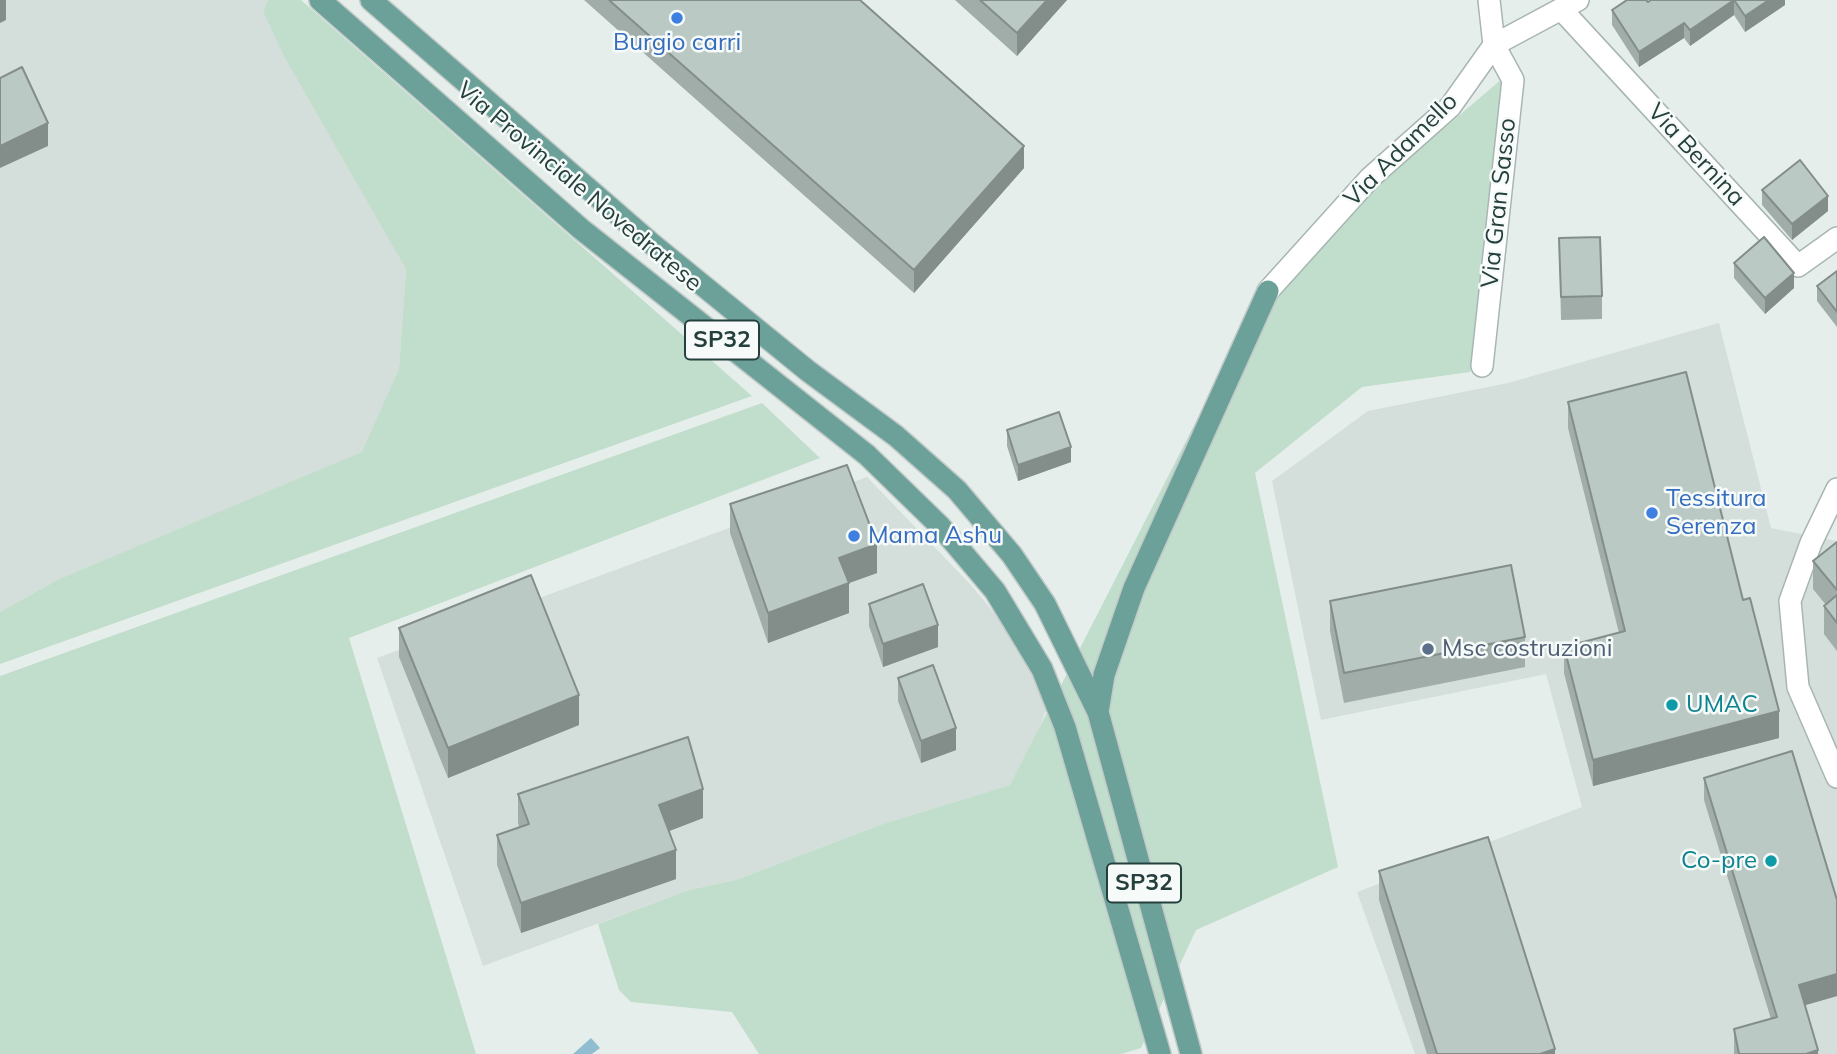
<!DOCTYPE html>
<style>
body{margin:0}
canvas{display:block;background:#e6eeeb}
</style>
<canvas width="1837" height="1054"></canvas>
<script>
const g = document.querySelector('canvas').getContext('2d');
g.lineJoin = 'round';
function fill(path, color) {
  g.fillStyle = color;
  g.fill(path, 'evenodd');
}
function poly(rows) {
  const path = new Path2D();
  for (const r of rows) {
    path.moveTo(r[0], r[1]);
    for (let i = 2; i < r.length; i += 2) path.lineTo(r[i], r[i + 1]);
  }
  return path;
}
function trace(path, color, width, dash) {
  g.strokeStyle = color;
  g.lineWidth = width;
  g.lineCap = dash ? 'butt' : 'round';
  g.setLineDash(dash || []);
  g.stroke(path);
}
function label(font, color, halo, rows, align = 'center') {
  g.font = font + ' Mulish,sans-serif';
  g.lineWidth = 5;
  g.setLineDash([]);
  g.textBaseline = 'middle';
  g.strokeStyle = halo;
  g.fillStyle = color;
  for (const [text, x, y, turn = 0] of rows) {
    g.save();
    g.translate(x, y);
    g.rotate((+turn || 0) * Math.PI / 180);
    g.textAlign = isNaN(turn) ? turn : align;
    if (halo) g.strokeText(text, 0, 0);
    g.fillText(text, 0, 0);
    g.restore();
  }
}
fill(poly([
 [0,0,268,0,263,11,406,269,399,369,363,452,59,579,0,612],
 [1719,323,1771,528,1837,541,1837,1054,1415,1054,1357,892,1582,807,1546,674,1321,720,1272,481,1368,411,1508,383],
 [867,477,971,585,1013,636,1047,708,1034,742,1010,785,883,824,736,880,689,890,483,966,377,658]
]), '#d4deda');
fill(poly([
 [268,0,301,0,752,396,0,664,0,612,59,579,362,452,399,369,406,269,284,56,263,11],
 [1503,78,1470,372,1362,387,1255,473,1338,867,1196,930,1141,1048,1121,1054,759,1054,732,1012,631,1002,619,990,598,924,689,890,736,880,883,824,1010,785,1270,277],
 [762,403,820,458,349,638,476,1054,0,1054,0,676]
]), '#c0decb');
fill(poly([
 [591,1038,600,1048,592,1054,573,1054]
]), '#90bed0');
const minor = poly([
 [1561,9,1798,266,1837,238],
 [1268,291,1370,178,1450,107,1494,45,1578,0],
 [1482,366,1513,80,1494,45,1489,0],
 [1837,489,1811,543,1790,601,1798,687,1837,777]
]);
const major = poly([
 [320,0,581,229,867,455,940,526,995,591,1042,669,1065,727,1160,1054],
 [371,0,652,244,808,371,896,436,957,490,1012,555,1045,604,1098,712,1191,1054],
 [1098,712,1104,675,1134,588,1268,291]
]);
trace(minor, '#a8b6b3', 24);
trace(major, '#c2cac8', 24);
trace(minor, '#fff', 21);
trace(major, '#6ca19a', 21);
fill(poly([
 [584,0,860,0,1024,168,914,293],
 [955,0,1067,0,1017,56],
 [1785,0,1785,5,1745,32,1734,15,1690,46,1684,38,1639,67,1612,25,1612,10,1648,2],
 [1762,190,1828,211,1792,240,1762,205],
 [1559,238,1602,296,1602,319,1561,320],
 [1734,263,1794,288,1765,314,1734,278],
 [1837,271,1837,327,1817,301,1817,286],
 [1568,402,1743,600,1779,738,1593,786,1564,673,1564,647,1619,633,1568,428],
 [1007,430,1071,462,1018,481,1007,446],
 [730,504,877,573,849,583,849,613,768,643,730,533],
 [1837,542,1837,651,1824,634,1824,606,1826,605,1813,589,1813,561],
 [1330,601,1525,637,1525,667,1344,703,1330,631],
 [869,604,938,647,883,667,869,626],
 [399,628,579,725,448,778,399,657],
 [898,678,956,750,921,763,898,701],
 [1704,778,1837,900,1837,996,1805,1005,1818,1054,1734,1054,1734,1029,1771,1019,1704,800],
 [518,794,703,818,669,831,676,879,521,933,497,865,497,835,519,827,518,823],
 [1379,871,1555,1054,1427,1054,1379,900]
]), '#a1ada9');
fill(poly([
 [0,0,6,0,6,20,0,23],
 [1047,0,1067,0,1017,56,1017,33],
 [1734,0,1734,15,1690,46,1690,30],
 [1769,0,1785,0,1785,5,1745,32,1745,16],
 [1684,23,1684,38,1639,67,1639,52],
 [48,123,48,146,0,168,0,146],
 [1024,146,1024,168,914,293,914,270],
 [1828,196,1828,211,1792,240,1792,224],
 [1794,273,1794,288,1765,314,1765,298],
 [1071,447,1071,462,1018,481,1018,465],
 [877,544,877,573,849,583,849,613,768,643,768,613,839,558],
 [938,625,938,647,883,667,883,644],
 [579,695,579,725,448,778,448,748],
 [1779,711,1779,738,1593,786,1593,760],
 [956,728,956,750,921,763,921,741],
 [703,789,703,818,659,835,659,805],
 [676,850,676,879,521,933,521,903],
 [1837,974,1837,996,1799,1007,1799,985],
 [1555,1049,1555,1054,1540,1054],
 [1818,1050,1818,1054,1806,1054]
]), '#838d8a');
const building = poly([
 [609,0,860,0,1024,146,914,270,609,0],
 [980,0,1047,0,1017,33,980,0],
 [1627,0,1646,0,1648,2,1651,0,1769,0,1745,16,1734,0,1690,30,1684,23,1639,52,1612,10,1627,0],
 [22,67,48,123,0,146,0,78,22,67],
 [1800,160,1828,196,1792,224,1762,190,1800,160],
 [1600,237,1602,296,1561,297,1559,238,1600,237],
 [1764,237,1794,273,1765,298,1734,263,1764,237],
 [1837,271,1837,312,1817,286,1837,271],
 [1686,372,1743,600,1750,598,1779,711,1593,760,1564,647,1625,631,1568,402,1686,372],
 [1059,412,1071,447,1018,465,1007,430,1059,412],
 [847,465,877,544,839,558,849,583,768,613,730,504,847,465],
 [1837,542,1837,590,1813,561,1837,542],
 [1511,565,1525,637,1344,673,1330,601,1511,565],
 [531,575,579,695,448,748,399,628,531,575],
 [923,584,938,625,883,644,869,604,923,584],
 [1837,595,1837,623,1824,606,1837,595],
 [933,665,956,728,921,741,898,678,933,665],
 [688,737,703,789,659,805,676,850,521,903,497,835,529,824,518,794,688,737],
 [1792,751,1837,900,1837,974,1799,985,1818,1050,1806,1054,1739,1054,1734,1029,1777,1017,1704,778,1792,751],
 [1488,837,1555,1049,1540,1054,1437,1054,1379,871,1488,837]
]);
fill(building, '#bbc9c5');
trace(building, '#838d8a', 2);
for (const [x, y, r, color] of [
 [677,18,7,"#3f7fe0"],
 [1652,513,7,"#3f7fe0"],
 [854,536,7,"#3f7fe0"],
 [1428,649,7,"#5c6f8a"],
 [1672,705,7,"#0f9aa8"],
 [1771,861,7,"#0f9aa8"]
]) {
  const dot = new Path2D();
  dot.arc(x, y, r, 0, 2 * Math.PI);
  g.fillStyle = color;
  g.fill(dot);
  trace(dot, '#f6faf9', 2.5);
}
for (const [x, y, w] of [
 [722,340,74],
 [1144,883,74]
]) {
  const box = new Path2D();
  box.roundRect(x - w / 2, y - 19.5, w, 39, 5);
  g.fillStyle = '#f6faf9';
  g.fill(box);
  trace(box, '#25403c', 2);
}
label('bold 23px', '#25403c', null, [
 ["SP32",722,340],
 ["SP32",1144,883]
]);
label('24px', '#366cbe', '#f6faf9', [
 ["Burgio carri",677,43,"center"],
 ["Tessitura",1666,499],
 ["Serenza",1666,527],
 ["Mama Ashu",868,536]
], 'left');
label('24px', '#25403c', '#f6faf9', [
 ["Via Adamello",1401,150,-45],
 ["Via Bernina",1696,155,47],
 ["Via Provinciale Novedratese",579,187,40],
 ["Via Gran Sasso",1499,203,-84]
]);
label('24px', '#4e5e75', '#f6faf9', [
 ["Msc costruzioni",1442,649]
], 'left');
label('24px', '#0d838f', '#f6faf9', [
 ["UMAC",1686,705],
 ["Co-pre",1757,861,"right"]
], 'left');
</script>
